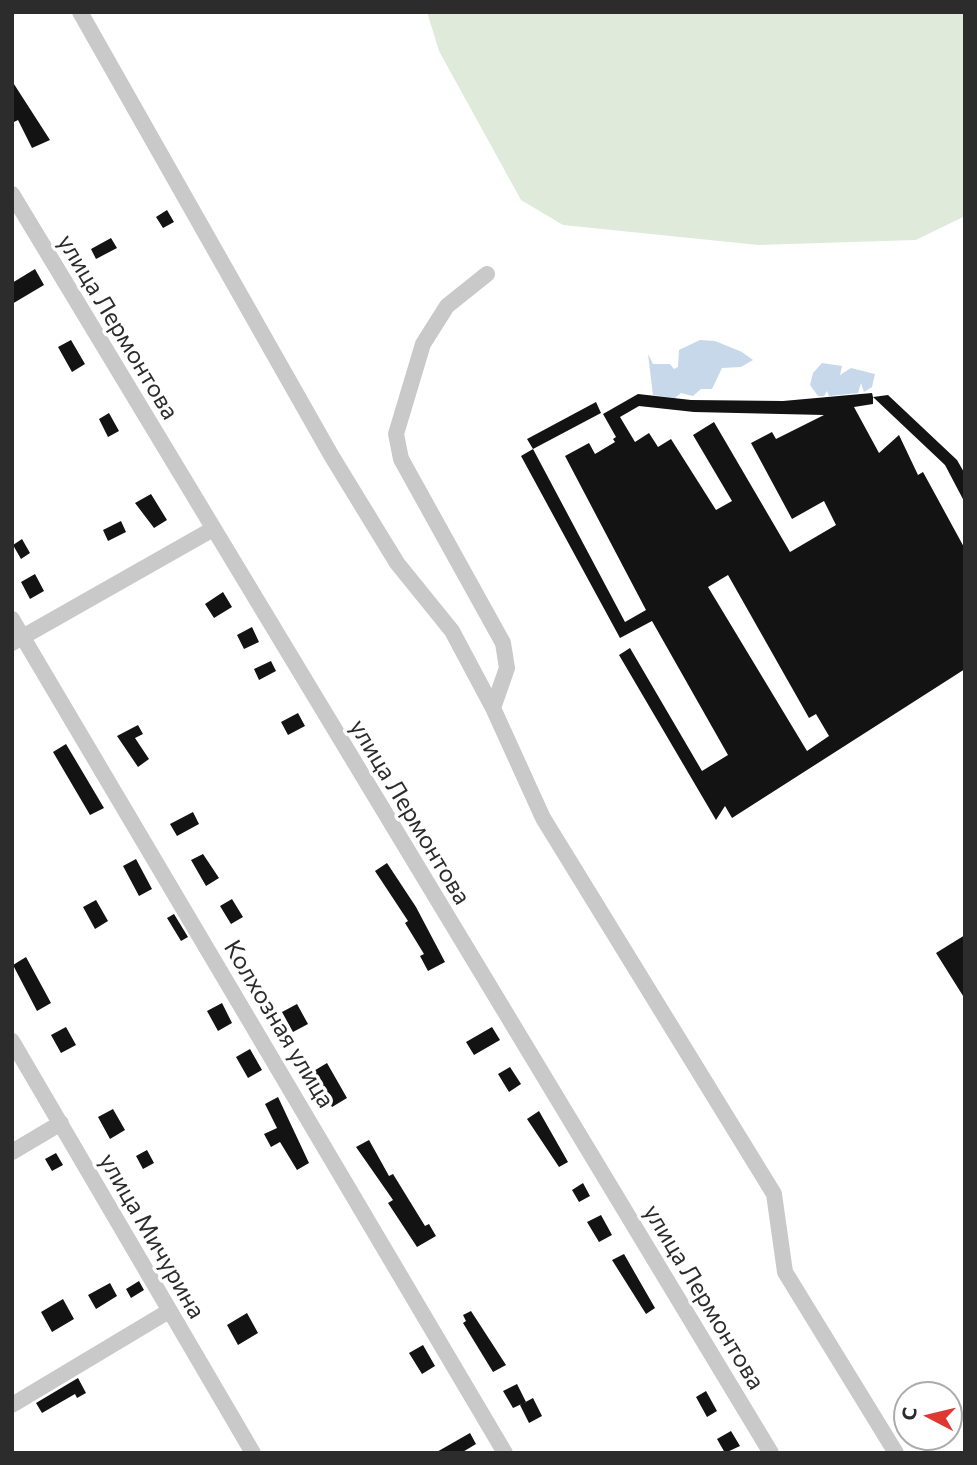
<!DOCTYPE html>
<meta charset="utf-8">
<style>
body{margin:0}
#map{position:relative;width:977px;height:1465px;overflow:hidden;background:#fff;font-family:Commissioner,sans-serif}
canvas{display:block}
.frame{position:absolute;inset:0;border:14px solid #2c2c2c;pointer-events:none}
.north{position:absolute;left:893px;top:1381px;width:70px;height:70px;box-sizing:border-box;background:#fff;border:2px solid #ababab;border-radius:50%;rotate:277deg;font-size:19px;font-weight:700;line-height:28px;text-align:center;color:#2c2c2c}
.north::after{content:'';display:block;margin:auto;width:24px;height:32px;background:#df3832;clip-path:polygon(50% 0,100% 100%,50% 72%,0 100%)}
</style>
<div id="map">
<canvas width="977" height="1465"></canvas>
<div class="frame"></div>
<div class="north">С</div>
</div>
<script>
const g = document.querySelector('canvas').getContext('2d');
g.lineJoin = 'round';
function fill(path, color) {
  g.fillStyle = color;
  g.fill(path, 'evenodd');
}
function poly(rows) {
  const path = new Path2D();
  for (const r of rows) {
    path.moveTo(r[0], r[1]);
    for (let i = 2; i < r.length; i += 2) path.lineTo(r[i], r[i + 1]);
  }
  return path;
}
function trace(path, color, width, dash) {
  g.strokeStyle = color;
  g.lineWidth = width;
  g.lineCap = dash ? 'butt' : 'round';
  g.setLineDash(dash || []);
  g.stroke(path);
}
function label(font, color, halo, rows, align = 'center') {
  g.font = font + ' Commissioner,sans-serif';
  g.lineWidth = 7;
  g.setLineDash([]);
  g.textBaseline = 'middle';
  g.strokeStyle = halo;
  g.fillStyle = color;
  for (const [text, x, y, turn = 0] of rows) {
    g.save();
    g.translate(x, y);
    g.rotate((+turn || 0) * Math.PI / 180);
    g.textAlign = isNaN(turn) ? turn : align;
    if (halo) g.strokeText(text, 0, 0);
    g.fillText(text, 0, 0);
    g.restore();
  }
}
fill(poly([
 [427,12,965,12,965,216,916,240,758,245,563,225,521,200,439,51]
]), '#e0eada');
fill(poly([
 [700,340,715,341,742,352,753,360,741,367,722,368,712,389,701,389,693,396,681,393,675,398,653,395,648,354,653,364,670,364,674,369,678,367,679,350],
 [822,363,842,366,840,375,851,368,875,374,872,387,864,392,861,383,858,393,829,396,827,391,824,396,818,396,810,385,813,373]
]), '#c6d8e9');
fill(poly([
 [12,81,50,140,32,148,18,120,12,123],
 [167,210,174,222,163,228,156,217],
 [111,238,117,248,96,259,91,249],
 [35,269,44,285,12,304,12,283],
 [71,340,85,364,72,372,58,347],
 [872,393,873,397,888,395,957,460,965,474,965,503,945,465,873,397,873,404,854,407,879,453,899,435,918,475,923,472,965,549,965,669,732,818,725,806,716,820,619,655,630,648,702,771,728,755,652,621,620,638,521,456,533,449,625,622,646,610,565,456,589,443,595,454,615,442,613,439,616,437,603,414,638,394,691,400,783,401],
 [639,406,694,412,824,415,776,439,772,432,751,443,792,519,824,501,836,525,790,552,714,422,693,435,732,501,716,510,671,439,658,447,649,433,635,442,620,417],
 [728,575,809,718,816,714,829,736,807,751,708,587],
 [596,402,601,413,533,449,527,439],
 [109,413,119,431,108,437,99,419],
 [151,494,167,520,154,528,135,503],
 [121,521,126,532,108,541,103,530],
 [22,539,30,553,21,559,13,545],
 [35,574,44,591,30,599,21,582],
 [223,592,232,607,214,618,205,604],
 [252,627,259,642,244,649,237,635],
 [271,661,276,671,259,680,254,669],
 [298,713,305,726,288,735,281,722],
 [138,725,143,734,135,738,149,759,138,767,117,736],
 [66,744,104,808,90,815,53,752],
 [193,812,199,824,177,836,170,824],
 [203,854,219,878,206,886,191,860],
 [136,859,152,889,139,896,123,866],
 [387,863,416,907,445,962,428,971,420,956,424,954,405,923,408,921,375,871],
 [232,899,243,917,231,924,220,906],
 [96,900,108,921,95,929,83,907],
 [174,914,188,937,181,941,167,918],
 [965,935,965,999,936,953],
 [26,957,51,1003,37,1011,13,965],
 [222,1003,232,1023,218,1031,207,1011],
 [297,1004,308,1024,293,1032,282,1012],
 [66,1027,76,1045,61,1053,51,1035],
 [492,1027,500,1040,474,1055,466,1042],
 [250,1049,262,1070,248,1078,236,1057],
 [327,1063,347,1098,332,1107,312,1072],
 [510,1067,521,1084,509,1092,498,1074],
 [278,1097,309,1163,297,1170,280,1142,271,1147,264,1134,277,1128,265,1104],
 [113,1109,125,1130,110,1139,98,1117],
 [539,1111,568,1162,559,1167,527,1119],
 [369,1140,389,1176,393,1174,425,1226,429,1224,436,1236,417,1247,388,1203,393,1200,356,1147],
 [147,1150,154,1163,143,1169,136,1156],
 [56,1153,63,1165,52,1171,45,1159],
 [583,1183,590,1196,579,1202,572,1190],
 [601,1215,612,1235,599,1242,587,1222],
 [624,1254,655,1308,646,1314,612,1260],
 [139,1281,144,1290,131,1298,126,1289],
 [110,1283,117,1296,96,1309,88,1295],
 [63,1299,74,1319,52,1332,41,1312],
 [471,1311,506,1365,493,1372,463,1323,466,1321,463,1315],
 [247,1313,258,1333,238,1345,227,1325],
 [423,1345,435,1366,422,1374,409,1353],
 [78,1378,86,1393,77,1398,75,1394,42,1413,36,1403],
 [517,1384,526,1402,513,1408,503,1391],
 [706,1391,717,1411,707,1417,696,1397],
 [533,1398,542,1416,529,1423,520,1405],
 [731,1431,740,1446,725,1453,717,1439],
 [470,1433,476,1444,461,1453,435,1453]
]), '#131313');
trace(poly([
 [80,12,331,455,397,563,452,631,493,708,543,818,774,1194,785,1272,896,1453],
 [12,194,771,1453],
 [487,274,447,306,423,344,396,434,401,459,503,643,507,668,493,708],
 [12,619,505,1453],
 [12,643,213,529],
 [12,1041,253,1453],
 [12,1152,61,1123],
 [12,1405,169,1311]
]), '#c9c9c9', 16);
label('24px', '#2c2c2c', '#fff', [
 ["улица Лермонтова",118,327,59],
 ["улица Лермонтова",410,812,59],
 ["Колхозная улица",279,1024,59],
 ["улица Мичурина",152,1236,60],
 ["улица Лермонтова",704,1297,59]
]);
</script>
